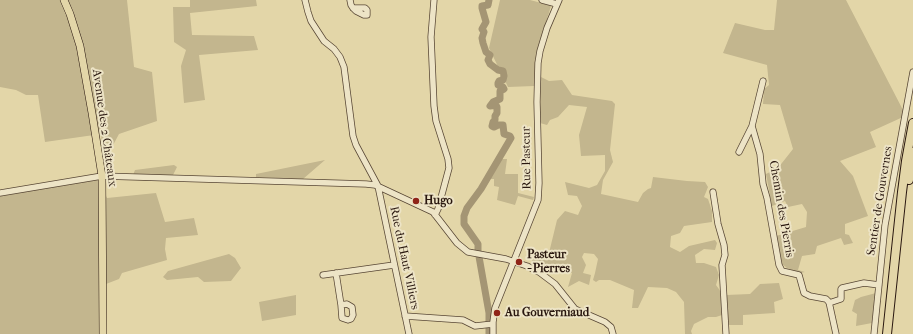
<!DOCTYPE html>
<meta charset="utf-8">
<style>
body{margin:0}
canvas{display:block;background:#e3d6a8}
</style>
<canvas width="913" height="334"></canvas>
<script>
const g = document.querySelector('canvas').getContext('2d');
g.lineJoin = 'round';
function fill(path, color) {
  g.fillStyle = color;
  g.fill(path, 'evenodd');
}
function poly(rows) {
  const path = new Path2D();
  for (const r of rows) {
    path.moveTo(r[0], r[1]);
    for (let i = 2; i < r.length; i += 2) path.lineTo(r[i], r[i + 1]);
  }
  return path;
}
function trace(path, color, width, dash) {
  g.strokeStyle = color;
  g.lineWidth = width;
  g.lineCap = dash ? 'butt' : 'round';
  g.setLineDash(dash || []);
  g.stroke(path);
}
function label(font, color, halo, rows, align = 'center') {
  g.font = font + ' "IM FELL French Canon",serif';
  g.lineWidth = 4;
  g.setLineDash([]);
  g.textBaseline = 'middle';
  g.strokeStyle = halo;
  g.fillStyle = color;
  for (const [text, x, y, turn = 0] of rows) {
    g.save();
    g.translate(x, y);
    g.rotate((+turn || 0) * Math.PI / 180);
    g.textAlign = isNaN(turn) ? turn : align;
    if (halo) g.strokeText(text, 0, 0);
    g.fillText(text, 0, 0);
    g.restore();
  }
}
fill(poly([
 [0,0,127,0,134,67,152,72,157,121,119,134,104,162,101,134,45,142,38,95,26,95,16,90,0,87],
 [190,0,256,0,257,6,190,13,192,35,254,36,258,50,199,55,205,100,184,103,181,66,186,50,174,42,173,7,190,7],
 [500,0,530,0,549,5,551,6,539,45,534,86,508,87,489,48],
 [777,0,846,0,904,112,903,117,870,132,876,147,840,161,853,176,868,216,845,224,845,234,849,235,853,243,844,245,841,238,817,246,815,254,802,256,798,270,805,272,800,273,787,268,782,264,776,236,806,227,807,212,802,204,788,207,785,201,772,206,766,174,778,168,793,149,780,105,763,104,764,89,769,85,767,65,723,53,735,23,765,30,774,30],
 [541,77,549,81,562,80,572,95,612,101,615,104,610,150,613,162,603,180,601,194,638,202,643,193,648,189,651,188,653,177,687,181,705,182,708,187,704,197,708,199,712,211,712,222,684,226,680,233,671,236,670,247,680,252,689,246,715,240,717,243,715,250,704,249,695,255,696,263,704,263,716,267,719,275,716,285,721,292,726,295,750,294,760,284,779,283,783,299,774,302,775,313,743,315,743,325,725,325,722,315,716,317,708,317,694,324,691,331,692,334,685,334,684,302,676,292,667,288,648,287,638,308,632,308,634,290,610,280,599,280,596,282,593,280,595,273,598,259,594,254,584,253,582,257,586,265,583,273,591,275,589,285,579,281,568,287,572,273,548,264,540,274,530,268,534,255,548,257,557,220,565,211,578,215,582,206,577,196,568,195,565,182,589,188,597,185,605,171,605,155,581,156,579,135,587,107,569,105,558,117,550,120,547,125,540,123],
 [500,159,507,159,505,174,518,174,518,193,534,197,533,200,518,196,515,205,497,200,499,187,494,186,494,179,487,179],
 [325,160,303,179,256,177,256,174],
 [174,165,177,167,172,177,164,179,145,181,133,175,135,170],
 [98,180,107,198,156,193,165,222,194,218,198,235,166,238,165,249,167,260,122,273,119,279,106,284,106,334,0,334,0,194],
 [229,254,235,258,241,268,231,281,204,282,198,277,167,280,163,277,168,271],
 [876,293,872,323,856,326,857,314,852,311,855,300,861,297],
 [296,295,296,315,262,321,259,302]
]), '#c3b68e');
trace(poly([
 [489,0,488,5,482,6,482,8,486,22,482,29,484,32,482,38,483,43,486,52,490,55,488,60,490,64,498,70,503,71,504,76,503,80,499,81,498,83,498,85,503,87,504,89,500,91,500,99,493,102,490,106,496,105,497,107,497,113,495,116,495,120,493,122,492,126,494,127,498,125,503,125,504,134,510,136,511,138,481,189,467,208,464,216,464,224,478,244,478,251,489,313,489,334]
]), '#a49574', 7);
const minor = poly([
 [305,0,308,12,311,21,324,41,334,49,340,57,344,67,353,136,356,145,378,186,409,334],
 [350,0,351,5,353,8,356,11,364,15,367,15,367,10,365,8,353,8],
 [434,0,431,37,434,106,436,121,448,159,449,168,438,209,435,215],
 [542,0,557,4],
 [763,81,752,126,760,154,763,184,767,198,779,265,782,271,799,275,804,293,810,296,826,299,829,302,836,334],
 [739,152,752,126],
 [713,192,718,224,724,245,725,255,722,265,726,334],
 [0,193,102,176,366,184,375,185,433,212,457,243,468,252,506,259,527,266,539,272,555,284,575,309,605,322,611,327,613,334],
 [336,273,341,305,347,304,352,307,353,315,351,319,348,320,342,318,341,305],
 [323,275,394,265],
 [829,303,841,299,841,289,842,288,864,283,879,285],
 [405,316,463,320,475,326,493,324],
 [493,334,493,322,495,308,538,200,539,183,537,102,538,63,540,51,547,28,559,0],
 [874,334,885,225,913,72]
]);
const major = poly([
 [64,0,70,14,80,46,92,113,102,176,103,334]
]);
const highway = poly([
 [909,180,913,152],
 [887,334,902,192,906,161,913,123]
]);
trace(minor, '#584735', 7);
trace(major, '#29170f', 8);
trace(highway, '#29170f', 10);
trace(minor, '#ede4c6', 5.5);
trace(major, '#e3d6a8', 7);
trace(highway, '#e3d6a8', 8);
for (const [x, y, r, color] of [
 [416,201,4,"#8f2418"],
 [519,262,4,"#8f2418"],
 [497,313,4,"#8f2418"]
]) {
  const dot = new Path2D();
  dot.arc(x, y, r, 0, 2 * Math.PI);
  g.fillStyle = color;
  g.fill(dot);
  trace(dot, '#ede4c6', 1.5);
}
label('12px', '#29170f', '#ede4c6', [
 ["Avenue des 2 Châteaux",104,128,82],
 ["Rue Pasteur",527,158,-91],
 ["Sentier de Gouvernes",880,201,-81],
 ["Chemin des Pierris",781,209,80],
 ["Rue du Haut Villiers",404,258,78]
]);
label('bold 12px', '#29170f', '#ede4c6', [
 ["Hugo",424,201],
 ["Pasteur",527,255],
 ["- Pierres",527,269],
 ["Au Gouverniaud",505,313]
], 'left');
</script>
